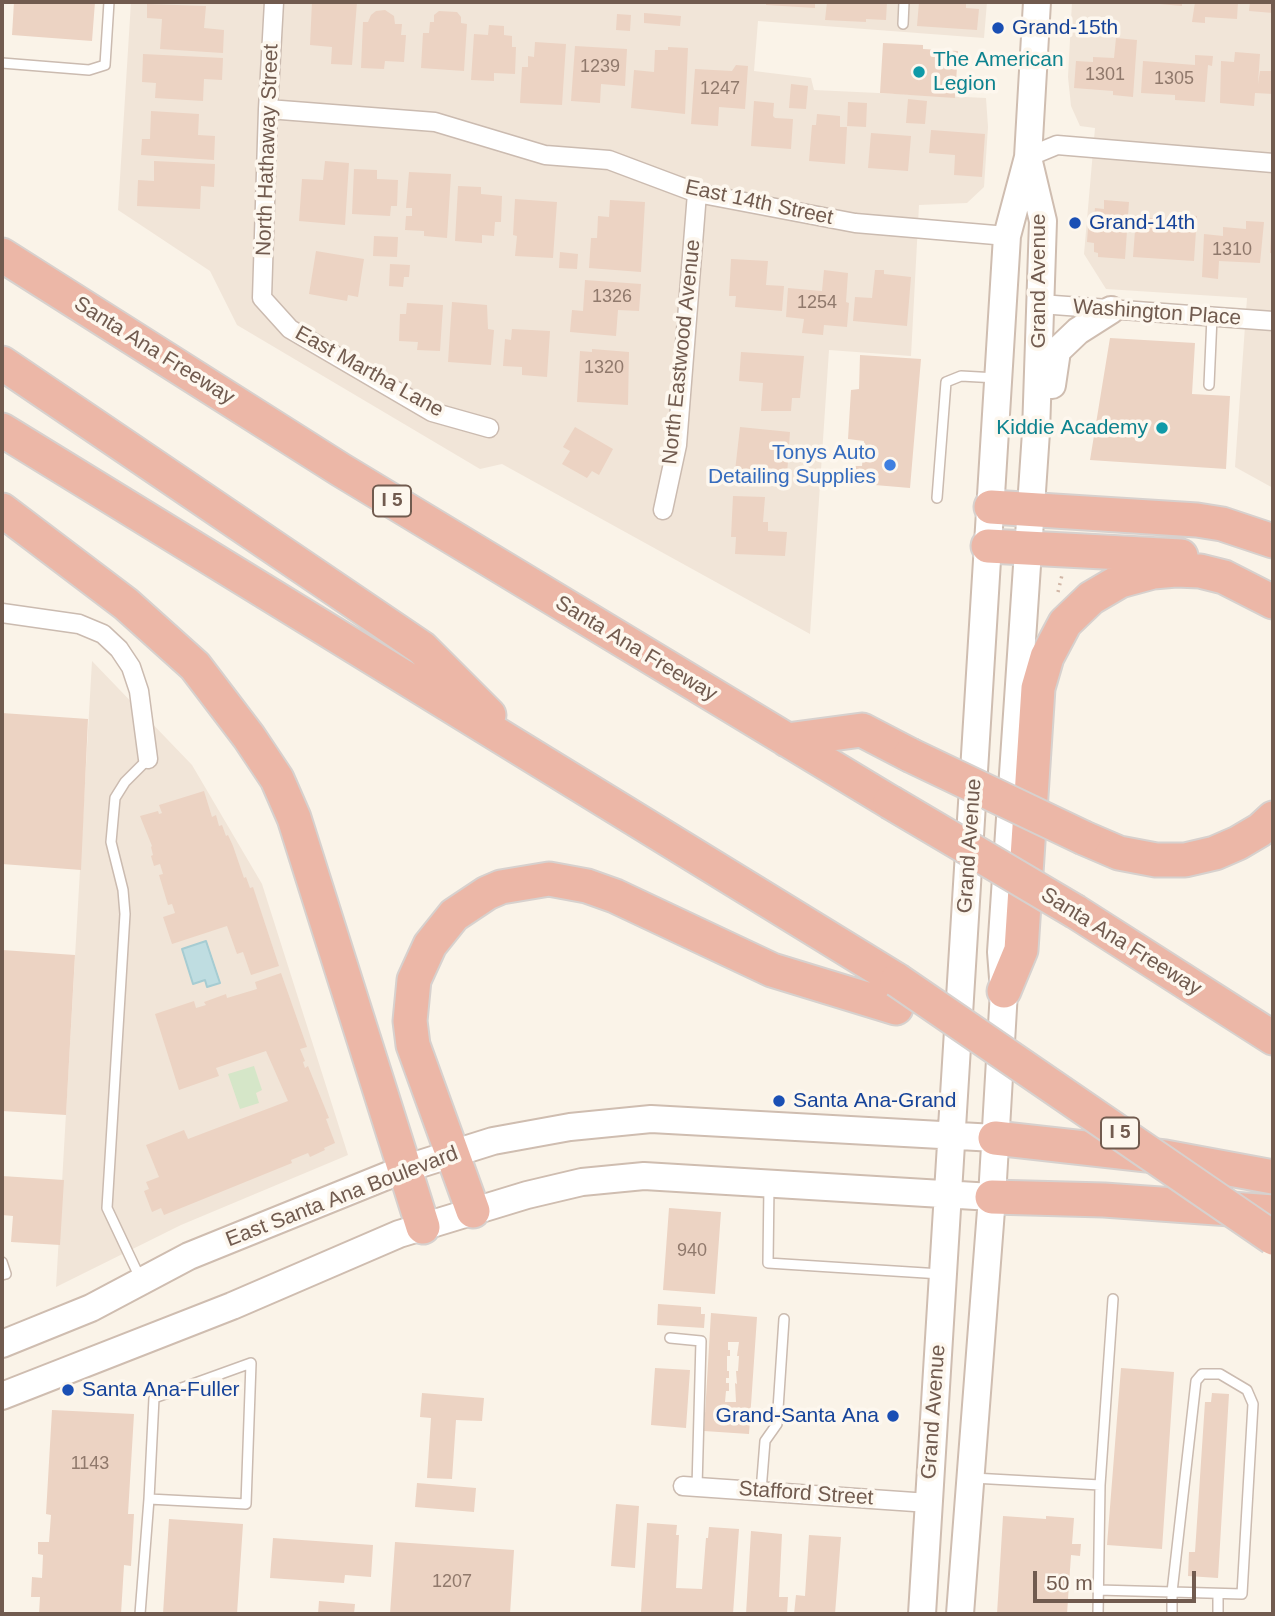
<!DOCTYPE html>
<style>
body{margin:0}
#map{position:relative;width:1275px;height:1616px;overflow:hidden;background:#faf3e8;font-family:Arial,sans-serif}
canvas{display:block}
.frame{position:absolute;inset:0;border:4px solid #715b4f;pointer-events:none}
.scale{position:absolute;left:1033px;top:1571px;width:163px;height:32px;box-sizing:border-box;border:4px solid #715b4f;border-top:0;padding-left:9px;font-size:21px;line-height:24px;white-space:nowrap;color:#715b4f;-webkit-text-stroke:5px #fdf7ee;paint-order:stroke}
</style>
<div id="map">
<canvas width="1275" height="1616"></canvas>
<div class="frame"></div>
<div class="scale">50 m</div>
</div>
<script>
const g = document.querySelector('canvas').getContext('2d');
g.lineJoin = 'round';
function fill(path, color) {
  g.fillStyle = color;
  g.fill(path, 'evenodd');
}
function poly(rows) {
  const path = new Path2D();
  for (const r of rows) {
    path.moveTo(r[0], r[1]);
    for (let i = 2; i < r.length; i += 2) path.lineTo(r[i], r[i + 1]);
  }
  return path;
}
function trace(path, color, width, dash) {
  g.strokeStyle = color;
  g.lineWidth = width;
  g.lineCap = dash ? 'butt' : 'round';
  g.setLineDash(dash || []);
  g.stroke(path);
}
function label(font, color, halo, rows, align = 'center') {
  g.font = font + ' Arial,sans-serif';
  g.lineWidth = 7;
  g.setLineDash([]);
  g.textBaseline = 'middle';
  g.strokeStyle = halo;
  g.fillStyle = color;
  for (const [text, x, y, turn = 0] of rows) {
    g.save();
    g.translate(x, y);
    g.rotate((+turn || 0) * Math.PI / 180);
    g.textAlign = isNaN(turn) ? turn : align;
    if (halo) g.strokeText(text, 0, 0);
    g.fillText(text, 0, 0);
    g.restore();
  }
}
fill(poly([
 [131,2,987,2,984,38,758,21,754,71,811,78,814,90,986,98,988,127,984,187,967,203,919,205,911,356,829,350,810,634,502,464,480,469,237,325,210,271,118,210],
 [1072,2,1273,2,1273,488,1235,467,1247,298,1106,289,1084,254,1095,128,1080,126,1071,106,1068,77],
 [92,661,192,765,262,884,348,1155,181,1225,56,1287]
]), '#f1e5d8');
fill(poly([
 [254,1066,262,1090,256,1093,259,1103,240,1109,228,1074]
]), '#d5e6c8');
const water = poly([
 [206,941,220,983,207,987,205,980,193,984,182,949,206,941]
]);
fill(water, '#bfdde1');
trace(water, '#a6ccd2', 2);
fill(poly([
 [14,2,95,2,92,41,12,35],
 [312,2,357,2,352,65,331,64,332,47,310,45],
 [766,2,815,2,815,8,766,5],
 [827,2,887,2,886,20,866,19,866,22,825,20],
 [919,2,966,2,966,8,979,9,977,30,917,26],
 [1160,2,1182,2,1182,6,1160,4],
 [1195,2,1238,2,1237,19,1205,17,1205,23,1192,22],
 [1250,2,1273,2,1273,13,1249,11],
 [147,4,206,6,204,28,224,30,223,53,160,49,162,19,147,18],
 [385,10,394,16,395,24,402,24,401,35,406,35,404,62,385,61,384,69,361,68,363,22,368,22,371,15,376,11],
 [439,11,457,12,461,17,461,23,467,24,464,71,421,68,423,33,429,33,430,22,434,22,434,15],
 [644,13,681,16,680,26,644,23],
 [617,14,631,15,630,31,616,30],
 [489,25,504,26,504,35,512,36,512,47,516,47,515,74,494,73,494,81,471,80,474,34,488,35],
 [1116,38,1137,40,1133,97,1113,95,1113,91,1074,88,1076,61,1093,62,1093,57,1114,58],
 [535,42,566,44,562,105,520,103,522,67,528,67,528,56,534,57],
 [883,43,923,45,923,49,958,51,955,98,880,93],
 [575,46,627,49,625,86,601,84,600,103,571,101],
 [668,47,688,48,685,114,631,108,634,70,654,72,655,50,668,50],
 [1235,52,1260,54,1258,84,1260,71,1273,71,1273,94,1255,93,1254,106,1220,103,1221,61,1234,62],
 [143,54,223,58,222,80,204,79,203,101,155,98,156,83,142,82],
 [1195,55,1213,56,1212,66,1208,65,1205,102,1175,100,1175,95,1141,93,1143,61,1195,65],
 [736,65,748,66,745,109,719,107,718,126,691,124,695,69,732,71],
 [791,84,808,86,806,109,789,108],
 [908,99,927,101,925,124,906,123],
 [754,101,774,103,773,116,775,118,793,119,791,149,751,146],
 [848,102,867,103,866,127,847,126],
 [151,111,199,114,198,135,215,136,214,160,141,155,142,139,150,139],
 [817,114,840,116,840,127,847,127,845,164,809,161,812,125,816,125],
 [931,130,985,134,982,177,954,175,955,155,929,153],
 [871,133,911,136,908,171,868,168],
 [154,161,215,164,214,187,201,186,200,209,137,206,138,180,154,181],
 [325,161,349,163,345,225,299,221,302,179,323,180],
 [354,169,377,170,377,179,398,180,397,206,391,206,390,216,352,214],
 [409,172,451,174,447,238,424,236,424,231,405,230,406,216,412,216,412,208,406,208],
 [458,186,481,187,481,194,502,196,501,222,495,222,494,236,482,235,482,243,455,241],
 [515,199,557,202,553,258,515,256,517,236,513,235],
 [610,200,645,202,641,272,589,268,591,238,597,238,598,216,609,217],
 [1104,200,1129,202,1125,259,1098,257,1098,253,1094,252,1094,243,1087,242,1089,215,1094,216,1095,208,1104,209],
 [1170,214,1197,216,1194,261,1133,257,1136,217,1170,219],
 [1246,221,1264,222,1260,263,1219,261,1218,279,1202,277,1204,234,1223,236,1223,227,1246,229],
 [1271,232,1273,232,1273,253,1270,253],
 [374,236,398,237,397,257,373,256],
 [316,251,364,259,358,297,348,295,347,301,309,294],
 [560,252,578,254,577,269,559,268],
 [731,259,768,261,766,285,784,286,782,311,735,307,736,296,729,296],
 [390,264,410,265,409,277,404,277,403,287,389,286],
 [824,270,848,273,846,302,849,303,847,327,824,325,823,335,802,333,804,319,786,317,788,288,822,291],
 [875,270,884,270,884,274,911,277,907,326,853,321,855,297,872,298],
 [585,280,641,284,639,311,618,310,616,336,570,332,572,310,583,311],
 [452,302,487,305,488,329,494,330,491,365,448,362],
 [407,303,443,305,440,351,417,350,418,342,399,341,400,314,406,314],
 [512,329,550,331,547,377,522,375,522,367,503,366,505,339,511,340],
 [1110,338,1195,343,1192,394,1230,396,1226,469,1090,460],
 [592,349,629,352,628,405,577,402,580,351,592,352],
 [741,352,804,356,800,398,792,398,791,411,761,411,763,383,739,381],
 [860,355,921,359,910,488,863,484,863,479,851,479,851,466,862,466,864,441,848,439,851,390,859,389],
 [575,427,613,449,599,475,592,471,587,478,562,464,570,451,563,447],
 [740,427,790,432,787,475,760,476,759,482,734,480],
 [733,496,765,497,763,522,768,522,768,531,787,532,785,556,735,554,736,537,731,537],
 [2,713,88,719,81,870,2,864],
 [204,791,212,817,216,815,219,826,222,825,226,836,228,835,233,846,244,878,246,877,250,888,253,887,279,966,251,975,243,952,237,954,227,926,172,944,163,917,175,913,172,904,168,905,159,875,163,874,160,864,154,866,151,856,153,855,151,847,152,846,140,816,158,811,159,814,162,813,159,805],
 [2,950,75,955,66,1115,2,1111],
 [281,973,307,1047,300,1049,305,1061,303,1062,305,1068,308,1066,329,1118,326,1119,335,1143,324,1148,325,1150,310,1157,308,1153,291,1160,292,1163,164,1215,161,1208,152,1212,144,1191,149,1189,146,1182,159,1177,146,1145,184,1130,188,1139,288,1101,266,1051,216,1068,219,1076,179,1090,155,1014,194,1001,196,1008,206,1005,204,1002,226,994,227,998,257,989,255,982],
 [2,1176,64,1180,60,1245,11,1242,13,1216,2,1215],
 [669,1208,721,1212,715,1294,663,1290],
 [658,1304,701,1307,701,1314,705,1314,704,1328,657,1325],
 [711,1313,757,1317,749,1434,704,1431],
 [728,1342,739,1342,737,1356,739,1356,738,1371,736,1371,737,1384,735,1383,736,1402,725,1402,726,1391,729,1391,729,1383,726,1383,726,1378,729,1378,729,1371,727,1371,727,1356,730,1356,730,1350,728,1350],
 [655,1368,690,1370,686,1428,651,1425],
 [1121,1368,1174,1372,1162,1549,1107,1545],
 [422,1393,484,1398,482,1421,456,1420,452,1479,427,1478,431,1418,420,1417],
 [1212,1393,1229,1394,1218,1578,1188,1576,1189,1552,1195,1552,1205,1402,1211,1402],
 [52,1410,134,1414,128,1514,134,1514,131,1566,124,1565,121,1614,39,1614,40,1597,31,1597,32,1577,42,1578,43,1555,38,1554,38,1542,49,1542,51,1515,46,1514],
 [417,1483,476,1488,474,1512,415,1507],
 [616,1504,639,1506,635,1568,611,1566],
 [1003,1516,1046,1519,1046,1516,1074,1518,1072,1544,1081,1544,1080,1556,1071,1555,1067,1614,997,1614],
 [169,1519,243,1524,237,1614,163,1614],
 [647,1523,677,1525,676,1535,679,1535,676,1588,702,1589,706,1538,708,1538,709,1527,739,1529,733,1614,641,1612],
 [751,1531,782,1534,779,1597,788,1597,787,1614,746,1614],
 [809,1535,841,1537,835,1614,794,1614,796,1595,805,1596],
 [273,1538,373,1545,371,1577,345,1575,344,1583,270,1578],
 [395,1542,514,1550,510,1614,390,1614],
 [319,1601,355,1604,354,1614,318,1614]
]), '#ecd3c3');
const lane = poly([
 [903,24,904,2],
 [2,63,89,70,105,65,109,2],
 [1209,385,1212,317],
 [937,498,946,382,961,376,997,378],
 [769,1185,768,1263,941,1274],
 [2,1262,6,1274,2,1275],
 [141,1280,107,1208,125,914,123,890,111,842,115,798,125,782,148,759],
 [670,1338,701,1341,697,1487],
 [973,1478,1100,1485,1098,1614],
 [1100,1485,1113,1299],
 [761,1491,765,1441,777,1424,784,1319],
 [1098,1590,1172,1592,1242,1594,1253,1404,1247,1390,1220,1374,1202,1374,1196,1381,1172,1592,1172,1614],
 [1218,1594,1218,1614],
 [140,1614,149,1499,246,1504,251,1363,154,1398,149,1499]
]);
const street = poly([
 [274,2,268,109,262,298,290,329,432,412,489,428],
 [268,109,435,122,545,155,609,160,697,193,855,223,1007,236],
 [1028,157,1057,145,1273,163],
 [1040,304,1273,321],
 [663,510,677,445,697,193],
 [2,613,79,624,103,634,119,649,131,667,139,691,148,759],
 [683,1486,929,1503]
]);
const secondary = poly([
 [1052,385,1057,351,1078,331,1111,310],
 [2,1344,91,1308,189,1256,404,1169,493,1141,570,1127,651,1119,995,1138],
 [2,1396,232,1306,399,1234,527,1195,582,1182,644,1176,992,1197],
 [922,1614,1007,236,1028,157,1037,2],
 [960,1614,992,1197,1004,991,1001,952,1036,432,1043,221,1029,162]
]);
const highway = poly([
 [2,255,341,470,890,802],
 [2,363,422,648,489,715],
 [2,430,897,980],
 [991,507,1197,520,1222,524,1273,541],
 [2,510,126,604,195,666,249,737,277,779,294,818,423,1227],
 [988,546,1181,556],
 [787,740,862,730,910,755],
 [1084,838,1119,853,1156,860,1185,860,1215,853,1238,843,1260,830,1273,818],
 [1076,912,1273,1038],
 [1004,991,1021,950,1038,688,1047,657,1065,623,1091,598,1120,581,1153,572,1176,570,1200,571,1224,577,1273,602],
 [995,1138,1165,1157,1273,1177],
 [992,1197,1104,1200,1273,1212],
 [473,1211,413,1045,410,1021,414,980,430,945,454,915,487,893,501,887,549,879,587,886,615,896,772,970,896,1008]
]);
trace(lane, '#cbbbb0', 12);
trace(street, '#cbbbb0', 21);
trace(secondary, '#cfbdb0', 30);
trace(highway, '#d7d1ce', 37);
trace(poly([
 [1058,592,1062,575]
]), '#d1b6a6', 3.5, [2, 5]);
trace(lane, '#fff', 9);
trace(street, '#fff', 18);
trace(secondary, '#fff', 26);
trace(highway, '#ecb7a7', 33);
const highwayBridge = poly([
 [910,755,1084,838],
 [890,802,1076,912],
 [897,980,1273,1238]
]);
trace(highwayBridge, '#d7d1ce', 37, []);
trace(highwayBridge, '#ecb7a7', 33);
for (const [x, y, r, color] of [
 [998,28,7,"#1a4fb4"],
 [919,72,7,"#0f9aa8"],
 [1075,223,7,"#1a4fb4"],
 [1162,428,7,"#0f9aa8"],
 [890,465,7,"#3f7fe0"],
 [779,1101,7,"#1a4fb4"],
 [68,1390,7,"#1a4fb4"],
 [893,1416,7,"#1a4fb4"]
]) {
  const dot = new Path2D();
  dot.arc(x, y, r, 0, 2 * Math.PI);
  g.fillStyle = color;
  g.fill(dot);
  trace(dot, '#fdf7ee', 2.5);
}
label('18px', '#90796c', null, [
 ["1239",600,67],
 ["1301",1105,75],
 ["1305",1174,79],
 ["1247",720,89],
 ["1310",1232,250],
 ["1326",612,297],
 ["1254",817,303],
 ["1320",604,368],
 ["940",692,1251],
 ["1143",90,1464],
 ["1207",452,1582]
]);
for (const [x, y, w] of [
 [392,501,38],
 [1120,1133,38]
]) {
  const box = new Path2D();
  box.roundRect(x - w / 2, y - 15.5, w, 31, 5);
  g.fillStyle = '#fdf7ee';
  g.fill(box);
  trace(box, '#715b4f', 2);
}
label('bold 19px', '#715b4f', null, [
 ["I 5",392,501],
 ["I 5",1120,1133]
]);
label('21px', '#164399', '#fdf7ee', [
 ["Grand-15th",1012,28],
 ["Grand-14th",1089,223],
 ["Santa Ana-Grand",793,1101],
 ["Santa Ana-Fuller",82,1390],
 ["Grand-Santa Ana",879,1416,"right"]
], 'left');
label('21px', '#0d838f', '#fdf7ee', [
 ["The American",933,60],
 ["Legion",933,84],
 ["Kiddie Academy",1148,428,"right"]
], 'left');
label('21px', '#715b4f', '#fdf7ee', [
 ["North Hathaway Street",268,150,-88],
 ["East 14th Street",759,203,12],
 ["Grand Avenue",1039,281,-90],
 ["Washington Place",1157,313,4],
 ["Santa Ana Freeway",154,351,32],
 ["North Eastwood Avenue",682,352,-84],
 ["East Martha Lane",369,372,29],
 ["Santa Ana Freeway",636,649,31],
 ["Grand Avenue",970,846,-86],
 ["Santa Ana Freeway",1121,942,32],
 ["East Santa Ana Boulevard",342,1197,-21],
 ["Grand Avenue",934,1412,-86],
 ["Stafford Street",806,1494,4]
]);
label('21px', '#366cbe', '#fdf7ee', [
 ["Tonys Auto",876,453],
 ["Detailing Supplies",876,477]
], 'right');
</script>
